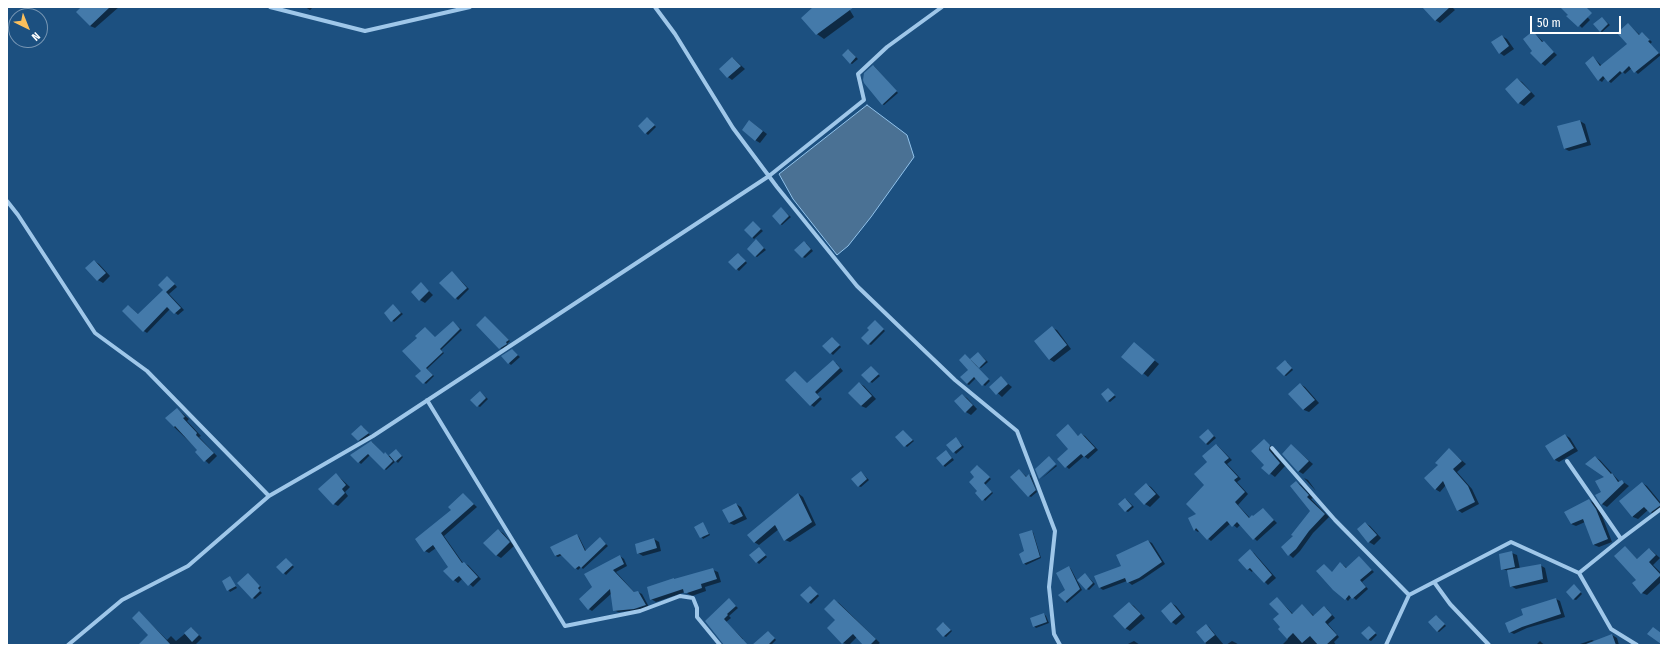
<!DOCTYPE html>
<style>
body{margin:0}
#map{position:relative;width:1668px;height:652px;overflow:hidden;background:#1c5080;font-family:"Fira Sans Condensed",sans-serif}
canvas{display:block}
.frame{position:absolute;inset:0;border:8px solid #fff;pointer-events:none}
.north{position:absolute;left:8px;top:8px;width:40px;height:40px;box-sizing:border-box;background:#1c5080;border:1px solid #7796b3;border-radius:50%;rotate:137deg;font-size:11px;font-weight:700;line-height:16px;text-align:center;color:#fff}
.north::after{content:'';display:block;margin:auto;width:14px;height:18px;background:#fabf5c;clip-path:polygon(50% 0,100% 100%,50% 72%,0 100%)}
.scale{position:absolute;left:1530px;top:16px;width:91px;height:18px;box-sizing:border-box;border:2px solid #fff;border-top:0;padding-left:5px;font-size:12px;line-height:14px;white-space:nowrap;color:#fff;-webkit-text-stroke:3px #1c5080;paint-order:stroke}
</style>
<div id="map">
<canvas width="1668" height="652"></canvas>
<div class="frame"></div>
<div class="north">N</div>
<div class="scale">50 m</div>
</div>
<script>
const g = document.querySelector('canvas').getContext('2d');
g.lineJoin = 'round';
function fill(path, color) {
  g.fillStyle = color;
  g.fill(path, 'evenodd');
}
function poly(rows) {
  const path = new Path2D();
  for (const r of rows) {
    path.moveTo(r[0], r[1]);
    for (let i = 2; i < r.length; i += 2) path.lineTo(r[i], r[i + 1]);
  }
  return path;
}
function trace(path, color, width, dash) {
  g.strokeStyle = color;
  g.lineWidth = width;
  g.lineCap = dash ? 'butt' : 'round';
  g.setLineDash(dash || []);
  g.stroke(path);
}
const water = poly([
 [867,105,907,135,914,157,871,217,848,246,837,255,793,199,779,174,867,105]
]);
fill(water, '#4a7194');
trace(water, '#92c3eb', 1);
fill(poly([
 [82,7,119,7,95,28,90,26],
 [305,7,313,7,310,10],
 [815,7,848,7,854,17,824,39,817,34],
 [1428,7,1452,7,1455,10,1440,23,1435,20],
 [1561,7,1578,7,1590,20,1582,28],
 [1602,18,1610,25,1602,32,1600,31],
 [1628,24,1640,35,1642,33,1645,35,1652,42,1650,44,1661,55,1638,74,1632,68,1625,74,1623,72,1611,83,1605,78,1602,82,1599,80,1593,57,1602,66,1629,45],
 [1533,32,1557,55,1545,66,1541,63],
 [1502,36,1507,39,1514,49,1504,56,1500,53],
 [849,50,858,59,852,64,850,63],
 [733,58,745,69,732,80,728,77],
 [874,66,898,93,884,105,882,104],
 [1517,79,1522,82,1535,96,1524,106,1519,103],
 [649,119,656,127,648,135,639,126],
 [750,121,767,134,760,143,755,140],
 [1580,121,1585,124,1591,145,1569,151,1565,149,1558,127],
 [783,210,791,217,782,225,780,224],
 [753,222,763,231,754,239,752,237],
 [757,241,766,250,757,257,755,256],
 [806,243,813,251,805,258,803,257],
 [740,255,747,263,739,271,730,262],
 [94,261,99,264,110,276,103,283,98,280,87,268],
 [452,272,469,289,458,300,441,283],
 [170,279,177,287,169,294,184,310,178,315,170,309,147,333,144,331,129,306,139,315,165,290],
 [421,283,433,295,425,303,420,300],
 [393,306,403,314,394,322,385,314],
 [485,317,510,341,507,344,508,345,502,349,500,348],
 [453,322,462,330,441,350,444,353,427,369,434,376,426,384,417,376,422,371,418,338,435,338],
 [877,323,885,331,871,345,869,344],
 [1052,328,1057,330,1071,349,1054,362,1049,359],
 [834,339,841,347,833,355,824,346],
 [1134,344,1159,364,1148,377,1123,357],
 [512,350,520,357,511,365,502,356],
 [978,353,988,362,981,368,976,366,990,381,985,386,976,378,969,385,967,384,971,360],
 [1287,362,1293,370,1286,376,1284,375],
 [836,363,843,371,817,394,822,399,814,407,811,405,795,372,807,384],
 [871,367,880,376,872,383,863,375],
 [1001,378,1012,387,1002,397,991,387],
 [859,383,864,386,876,399,866,408,861,406,849,393],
 [1300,384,1305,387,1319,403,1309,412,1304,410,1289,394],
 [1108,389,1116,397,1110,402,1108,401],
 [480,392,488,399,480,407,478,406],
 [962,395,967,398,977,409,971,415,966,412],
 [177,409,189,419,187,421,201,436,199,437,217,456,209,464,196,452,198,450,174,427],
 [1068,426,1079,437,1081,434,1085,436,1098,450,1088,459,1084,456,1069,469,1058,459,1069,449],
 [363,427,370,435,361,441,358,440],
 [1208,430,1216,438,1208,445,1206,444],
 [903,431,914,441,907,447,896,437],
 [1565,435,1570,438,1578,451,1559,462,1555,460],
 [956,439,964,447,956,454,948,445],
 [1264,440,1274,449,1274,454,1285,466,1275,477,1263,468,1266,465],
 [372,442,384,455,389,456,396,450,403,457,398,463,396,461,386,470,370,455,361,464,352,455],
 [1217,445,1232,460,1227,464,1241,479,1237,482,1248,494,1238,505,1250,518,1254,517,1263,509,1277,523,1257,541,1240,525,1237,528,1231,523,1211,541,1199,531,1198,532,1195,530,1206,485,1209,462],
 [1291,445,1313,464,1303,474,1298,471],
 [1450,450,1466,464,1457,472,1472,489,1479,504,1462,513,1458,510,1446,485,1440,492,1435,489,1439,465],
 [948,453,954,460,945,467,943,465],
 [1595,457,1600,460,1620,482,1622,481,1629,486,1607,507,1602,504,1606,477],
 [1056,465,1057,466,1041,479],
 [978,466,991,479,985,485,993,493,985,501,979,491,976,477],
 [1019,470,1027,477,1030,475,1031,476,1037,492,1031,497,1029,496],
 [861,472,869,480,861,487,858,486],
 [336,474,350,487,345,492,348,496,338,506,334,504],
 [1304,478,1308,480,1316,491,1315,490],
 [1296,482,1301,485,1313,498,1311,499,1329,517,1313,533,1300,551,1293,558,1282,548,1294,536,1311,511],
 [1642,483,1647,486,1661,503,1661,511,1655,515,1648,510,1638,519,1633,517,1621,501],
 [1146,484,1151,487,1160,497,1150,507,1145,504],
 [463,494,477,507,444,536,463,563,468,565,481,579,473,587,463,578,458,583,454,580,445,571,449,567,436,548,429,553,425,551],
 [799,494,803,497,816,525,790,542,785,540,779,529,759,545,754,542],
 [1126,499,1134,507,1128,512,1126,511],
 [1589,500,1594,503,1601,513,1612,542,1599,547,1594,545,1585,522,1576,526,1571,524],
 [736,504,741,507,747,519,734,525,729,523],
 [1365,523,1370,526,1381,538,1374,545,1369,542],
 [703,524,710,535,703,539,696,527],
 [498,530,503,533,514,546,501,558,496,555],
 [1031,531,1033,532,1041,558,1026,565,1024,563,1026,551],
 [577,535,579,537,586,551,602,540,608,546,583,569,581,567,578,570,562,555,558,557,556,556,552,548],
 [654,539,659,542,661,551,643,556,638,553],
 [1148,541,1152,543,1165,564,1143,579,1132,585,1127,581,1103,590,1100,588],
 [1625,547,1638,560,1650,549,1660,558,1653,565,1661,573,1661,586,1660,583,1647,595,1642,593],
 [761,550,767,557,759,564,757,562],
 [1250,551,1254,553,1276,578,1268,585,1253,570,1252,572,1248,569],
 [1512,553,1517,555,1520,569,1540,565,1545,568,1548,582,1516,589,1511,586,1509,571,1502,569],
 [620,556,624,559,627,566,616,572,635,593,638,592,642,594,649,607,639,610,618,612,614,610,612,593,592,611,589,609,593,587],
 [1359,557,1374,572,1362,582,1368,589,1356,600,1352,596,1348,601,1346,599,1324,565,1332,573,1343,565,1347,568],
 [286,559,294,567,286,575,278,567],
 [1069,567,1071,569,1082,590,1067,603,1065,601,1066,590],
 [713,570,718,572,721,582,705,587,706,591,692,596,685,592,656,602,651,599],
 [248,574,261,587,259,590,262,593,255,599,253,598],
 [1087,576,1095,584,1089,590,1087,589],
 [230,578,237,588,230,592,223,582],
 [1576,587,1582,594,1576,600,1573,599],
 [812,588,819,596,811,604,802,595],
 [1277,598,1293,614,1302,605,1314,616,1324,607,1327,609,1335,618,1328,624,1339,637,1334,642,1336,645,1282,645,1288,639,1279,629,1282,627],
 [1556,599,1560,601,1565,617,1527,628,1514,634,1510,632,1524,615],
 [729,600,738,608,729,616,731,618,726,622,743,639,736,645,726,645,706,621],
 [835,601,839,603,880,643,877,645,865,645,857,637,849,645,843,643,828,628,836,620],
 [1129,603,1134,606,1145,618,1130,631,1125,628],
 [1171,603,1176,606,1185,617,1176,625,1172,622],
 [139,612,167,640,171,636,176,641,192,628,202,638,195,645,145,645,150,635],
 [1044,614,1046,616,1049,623,1036,628,1034,626],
 [1438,617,1446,626,1439,632,1437,631],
 [944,623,952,631,946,637,944,636],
 [1206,625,1209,627,1224,645,1207,645,1197,632],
 [1371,629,1377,635,1371,641,1369,640],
 [770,633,776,640,771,645,754,645],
 [1612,635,1617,638,1619,645,1580,644,1592,640,1596,642],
 [1134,641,1140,645,1126,645],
 [1232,641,1236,643,1239,645,1226,645],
 [1540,641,1542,643,1545,645,1536,645]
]), '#0007');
fill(poly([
 [81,7,110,7,90,26,76,12],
 [813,7,854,7,816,35,801,18],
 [1422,7,1450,7,1435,21],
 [1560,7,1586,7,1592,13,1578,27,1566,16,1568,15],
 [1602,17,1608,24,1600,32,1593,24],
 [1628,23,1639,35,1642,32,1650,40,1648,41,1659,53,1634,73,1629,66,1622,73,1620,71,1608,82,1603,76,1598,81,1585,63,1593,56,1600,66,1627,44,1617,33],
 [1533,31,1542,42,1544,41,1554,52,1541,64,1530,53,1532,51,1523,39],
 [1502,35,1509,46,1499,54,1491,42],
 [848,49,856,57,850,64,842,55],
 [732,57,741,66,727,78,719,69],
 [873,65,897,91,882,105,864,83,863,80,864,73],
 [1517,78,1531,92,1518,104,1505,89],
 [647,117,655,125,645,134,638,126],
 [749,120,763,131,755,141,742,130],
 [1580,120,1587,142,1564,149,1557,126],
 [781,207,789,216,780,225,772,216],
 [753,221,761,229,752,238,744,230],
 [756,239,764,248,755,257,747,249],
 [804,241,811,249,802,258,794,250],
 [738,253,746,261,736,270,728,262],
 [94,260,106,273,97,281,85,268],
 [452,271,467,288,455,299,439,283],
 [167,276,175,284,166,292,181,308,174,314,167,307,143,332,122,311,128,305,138,314,163,290,158,285],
 [421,282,429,291,419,301,411,292],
 [393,304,401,313,391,322,384,313],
 [485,316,509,340,506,342,507,344,499,349,476,325],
 [875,320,884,329,868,345,861,338,869,330,867,328],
 [453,321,460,329,440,349,443,352,426,368,433,375,423,384,415,376,421,371,402,351,417,338,415,336,425,327,435,337],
 [1052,326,1067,345,1049,360,1034,341],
 [832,337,840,345,830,354,822,346],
 [1134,342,1155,360,1142,375,1121,357],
 [512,349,518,355,508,364,501,356],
 [978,352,986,361,979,368,970,359],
 [965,354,989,379,982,386,974,377,967,384,960,377,968,370,959,360],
 [833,360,840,368,815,392,820,397,810,406,785,380,795,371,807,383],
 [1285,360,1292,368,1284,376,1276,368],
 [871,366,879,374,869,383,861,375],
 [1001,376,1008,384,996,395,989,387],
 [859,382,872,396,861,406,848,393],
 [1300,383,1315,400,1303,410,1288,394],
 [1108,388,1115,395,1107,402,1101,394],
 [480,391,486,398,477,407,470,400],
 [962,394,973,405,965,413,954,401],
 [177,408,185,417,183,418,197,433,196,435,214,453,204,462,195,452,197,450,175,426,174,427,165,418],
 [1068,424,1078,436,1081,433,1095,448,1084,457,1081,454,1065,468,1057,459,1068,449,1056,435],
 [361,425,369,433,358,441,351,434],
 [1208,429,1214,436,1206,444,1199,437],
 [903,430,913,440,904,447,895,437],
 [1565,434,1574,448,1554,460,1545,446],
 [956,437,962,446,953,453,946,445],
 [1264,439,1270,445,1269,450,1280,463,1269,475,1261,468,1264,465,1251,451],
 [371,441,384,454,385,452,393,461,384,470,368,454,358,463,350,455],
 [1216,444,1229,458,1224,462,1238,477,1234,480,1245,492,1235,502,1249,518,1252,515,1253,516,1263,508,1274,520,1253,540,1237,522,1232,527,1227,521,1207,540,1196,528,1194,531,1188,518,1196,514,1186,504,1204,485,1194,474,1207,462,1202,456],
 [1291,444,1309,461,1298,472,1282,454],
 [1449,448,1462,461,1453,469,1468,486,1475,502,1457,511,1443,481,1435,490,1424,478,1438,465,1435,463],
 [396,449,402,456,395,462,389,455],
 [946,450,952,458,943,466,936,458],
 [1049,456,1056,464,1039,479,1035,469],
 [1595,456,1611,474,1612,473,1618,482,1622,480,1624,483,1601,505,1595,495,1601,492,1595,481,1604,477,1585,464],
 [977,465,990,477,984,483,992,492,982,501,975,493,977,491,969,482,974,477,970,472],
 [1019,469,1026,477,1029,474,1036,490,1028,497,1010,477],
 [861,471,867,479,858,487,851,479],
 [336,473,346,485,342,489,345,493,333,505,318,489],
 [1296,481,1309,495,1307,497,1325,514,1309,531,1296,549,1288,556,1281,547,1293,536,1291,535,1310,511,1290,486],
 [1642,482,1661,505,1650,513,1644,507,1632,517,1619,501],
 [1146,483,1156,494,1144,505,1134,494],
 [463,493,474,504,441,533,462,563,464,562,478,577,468,586,459,576,453,581,443,571,448,567,433,545,424,552,415,539,451,510,448,507],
 [798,493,812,522,784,541,775,525,754,543,747,535],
 [1125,498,1132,506,1125,512,1118,504],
 [1589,499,1596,509,1608,539,1593,545,1583,519,1571,524,1564,512],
 [736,503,743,516,729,523,722,510],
 [703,522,709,534,700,538,694,527],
 [1365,522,1377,535,1368,543,1357,529],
 [498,529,510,542,496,556,483,543],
 [1032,530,1040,557,1023,564,1019,554,1024,551,1019,534],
 [577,534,585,551,600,537,606,544,581,568,579,566,575,569,560,554,555,556,550,547],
 [654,538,657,548,637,554,635,544],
 [1148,540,1162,562,1139,578,1127,583,1125,578,1099,588,1094,576,1121,566,1116,555],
 [1625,546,1637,559,1649,548,1656,555,1649,562,1661,575,1641,594,1632,583,1636,580,1614,556],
 [759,547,766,555,756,563,749,555],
 [1250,549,1272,575,1264,583,1250,568,1247,570,1238,560],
 [1512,551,1515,567,1501,570,1499,554],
 [620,555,624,564,613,570,634,592,638,591,646,605,634,609,613,611,610,589,588,610,579,599,592,587,584,574],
 [1359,556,1372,570,1360,580,1366,587,1352,599,1349,595,1345,600,1333,590,1316,571,1324,564,1332,572,1340,562,1346,568],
 [286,558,293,565,283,574,276,567],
 [1541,564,1543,579,1510,587,1507,570],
 [1069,566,1080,589,1065,602,1058,595,1065,590,1056,573],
 [713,568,717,579,701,584,702,588,687,593,684,593,683,589,650,600,647,587,674,578,674,579],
 [248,573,260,586,258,588,260,591,252,599,237,583],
 [1085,573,1093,583,1086,590,1077,580],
 [230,576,236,586,227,591,222,581],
 [1574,584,1581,592,1573,600,1566,592],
 [810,586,818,594,808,603,800,595],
 [1277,597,1292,614,1302,604,1313,616,1324,606,1332,615,1325,622,1337,635,1326,645,1318,645,1310,636,1302,643,1293,633,1287,639,1278,629,1280,627,1273,619,1279,614,1269,604],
 [729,598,736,606,727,614,728,615,724,619,748,645,724,645,705,621],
 [1556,598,1561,614,1522,627,1509,633,1505,623,1523,615,1521,609],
 [834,599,876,639,870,645,863,645,853,634,842,644,827,628,835,620,824,609],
 [1129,602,1141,614,1125,629,1113,616],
 [1171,602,1181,614,1171,623,1161,611],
 [139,611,171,645,138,645,148,635,132,618],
 [1044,613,1047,622,1033,627,1030,618],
 [1436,615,1445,624,1437,632,1428,622],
 [943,622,951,630,943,637,936,629],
 [1206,624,1215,635,1205,643,1196,632],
 [1369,626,1376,633,1368,640,1361,633],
 [191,627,199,635,192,642,184,633],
 [1653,627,1661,633,1661,644,1647,634],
 [768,631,775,638,768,645,752,645],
 [1612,634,1616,645,1586,645,1586,644]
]), '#447aaa');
trace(poly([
 [270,7,365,31,470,7],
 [655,7,675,34,733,128,777,187,857,286,955,380,1017,431,1055,531,1049,587,1054,634,1060,645],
 [7,201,18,215,95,333,147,371,269,496,188,566,122,600,68,645],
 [427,400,565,626,640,611,680,596,693,598,697,608,697,617,720,645],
 [1272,448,1335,520,1409,595],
 [1567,461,1621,539],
 [269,496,373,436,769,176,864,100,858,74,887,47,942,7],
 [1579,573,1611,629,1637,645],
 [1434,582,1450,604,1489,645],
 [1386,645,1409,595,1511,542,1579,573,1621,539,1661,509]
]), '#9fc7e9', 4);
</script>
